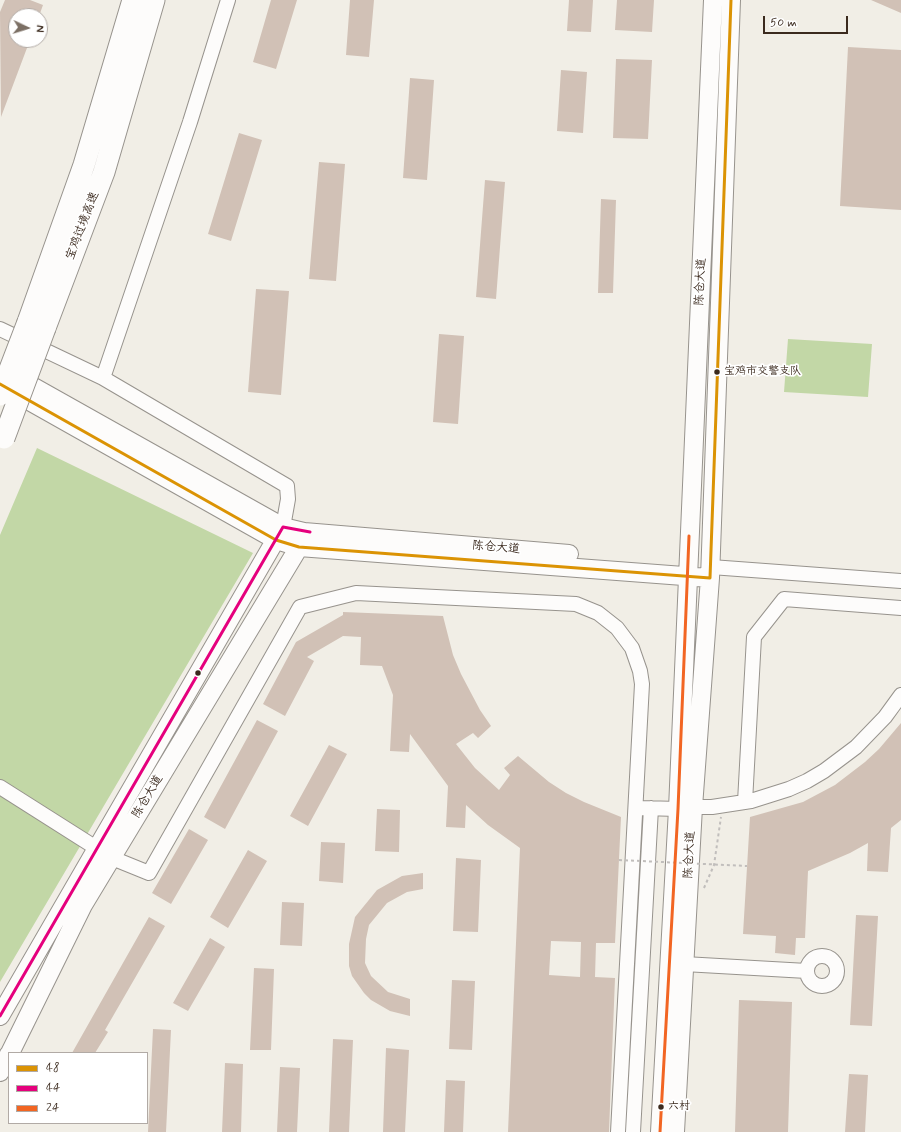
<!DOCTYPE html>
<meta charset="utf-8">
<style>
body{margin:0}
#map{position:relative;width:901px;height:1132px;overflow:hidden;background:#f1eee6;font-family:Mynerve,sans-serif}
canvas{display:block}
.legend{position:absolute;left:8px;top:1052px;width:140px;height:72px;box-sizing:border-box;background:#fff;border:1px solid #b1aaa5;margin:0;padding:5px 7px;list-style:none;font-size:12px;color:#3b2a1e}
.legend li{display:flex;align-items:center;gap:8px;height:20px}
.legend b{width:20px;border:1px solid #b1aaa5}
.north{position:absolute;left:8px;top:8px;width:40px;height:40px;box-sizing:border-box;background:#fff;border:1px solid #b1aaa5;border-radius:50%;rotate:94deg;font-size:11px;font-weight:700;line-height:16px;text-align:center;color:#3b2a1e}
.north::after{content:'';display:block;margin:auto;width:14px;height:18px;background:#7b6f64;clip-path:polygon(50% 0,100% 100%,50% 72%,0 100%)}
.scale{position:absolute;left:763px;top:16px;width:85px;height:18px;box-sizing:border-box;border:2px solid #3b2a1e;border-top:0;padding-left:5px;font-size:12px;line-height:14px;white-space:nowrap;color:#3b2a1e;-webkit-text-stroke:3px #fff;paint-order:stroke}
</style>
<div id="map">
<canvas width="901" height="1132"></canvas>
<ul class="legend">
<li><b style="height:5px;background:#db9304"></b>48</li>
<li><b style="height:5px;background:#e5007d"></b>44</li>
<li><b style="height:5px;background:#f26522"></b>24</li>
</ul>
<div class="north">N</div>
<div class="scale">50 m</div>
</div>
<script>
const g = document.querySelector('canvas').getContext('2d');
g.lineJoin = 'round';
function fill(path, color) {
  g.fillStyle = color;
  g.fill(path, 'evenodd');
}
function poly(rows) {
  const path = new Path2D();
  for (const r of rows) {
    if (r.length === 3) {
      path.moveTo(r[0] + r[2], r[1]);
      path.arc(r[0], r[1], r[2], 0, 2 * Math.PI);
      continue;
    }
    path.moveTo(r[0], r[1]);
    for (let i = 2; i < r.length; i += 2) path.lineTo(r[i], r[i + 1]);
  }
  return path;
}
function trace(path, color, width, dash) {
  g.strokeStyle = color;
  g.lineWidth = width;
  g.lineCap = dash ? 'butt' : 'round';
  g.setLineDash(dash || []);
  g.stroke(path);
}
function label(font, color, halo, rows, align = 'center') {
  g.font = font + ' Mynerve,"LXGW WenKai TC",sans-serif';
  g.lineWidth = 3.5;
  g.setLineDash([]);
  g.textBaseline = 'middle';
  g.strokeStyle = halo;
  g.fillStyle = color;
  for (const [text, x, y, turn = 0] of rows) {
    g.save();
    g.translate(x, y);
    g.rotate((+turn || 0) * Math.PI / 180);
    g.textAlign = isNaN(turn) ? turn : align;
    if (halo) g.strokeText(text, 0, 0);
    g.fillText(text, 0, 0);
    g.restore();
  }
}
fill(poly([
 [788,339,872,344,868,397,784,392],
 [37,448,253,553,0,982,0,535]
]), '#c2d7a6');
fill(poly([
 [5,0,30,0,43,5,39,16,16,16,16,40,30,40,1,117,0,12],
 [271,0,297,0,276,69,253,62],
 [350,0,374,0,369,57,346,55],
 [569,0,593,0,591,32,567,31],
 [617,0,654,0,652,32,615,30],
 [871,0,901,0,901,13],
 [848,47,901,50,901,210,840,206],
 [616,59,652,60,648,139,613,138],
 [561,70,587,72,583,133,557,131],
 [410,78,434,80,427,180,403,178],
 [239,133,262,140,231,241,208,234],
 [319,162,345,164,336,281,309,279],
 [485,180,505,182,496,299,476,297],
 [601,199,616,200,613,293,598,293],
 [256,289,289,291,281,395,248,392],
 [439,334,464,336,458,424,433,422],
 [343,612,443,616,453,655,461,674,480,710,491,726,478,738,473,733,456,744,475,768,499,790,510,775,504,768,518,756,549,782,566,793,584,802,621,817,615,943,596,943,595,977,615,978,609,1132,508,1132,520,848,488,825,466,805,465,828,446,827,448,786,410,734,409,752,390,751,393,695,382,666,360,665,361,637,343,636,307,657,314,661,285,716,263,704,296,642,343,615],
 [551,941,581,942,580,977,549,975],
 [257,720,278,731,225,829,204,817],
 [901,723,901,820,891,828,888,872,867,871,868,843,850,853,808,871,805,938,796,938,795,955,775,953,776,936,743,934,750,817,803,802,835,785,865,762,879,749],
 [329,745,347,754,308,826,290,816],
 [377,809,400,810,399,852,375,851],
 [189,829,208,840,171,904,152,893],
 [321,842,345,843,343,883,319,881],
 [248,850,267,861,228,928,210,917],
 [456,858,481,860,478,932,453,931],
 [423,873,423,889,407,892,387,903,369,925,366,939,365,963,371,976,388,992,410,999,410,1016,390,1011,371,1000,364,993,352,976,349,966,349,944,355,917,377,890,402,876],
 [282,902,304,903,302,946,280,945],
 [856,915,878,916,872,1026,850,1025],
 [149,917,165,926,105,1030,108,1032,95,1053,72,1053],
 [210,938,225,947,188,1011,173,1003],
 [254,968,274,969,271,1050,250,1050],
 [452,980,475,981,472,1050,449,1049],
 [739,1000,792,1002,788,1132,735,1132],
 [153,1029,171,1030,166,1132,148,1132],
 [333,1039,353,1040,349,1132,329,1132],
 [386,1048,409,1050,405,1132,383,1132],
 [225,1063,243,1064,241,1132,222,1132],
 [280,1067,300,1068,297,1132,277,1132],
 [849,1074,868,1075,865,1132,845,1132],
 [446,1080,465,1081,463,1132,444,1132]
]), '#d1c1b6');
const minor = poly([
 [0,329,103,378,287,486,288,499,283,527],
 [103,378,190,122,228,0],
 [711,567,901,581],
 [0,787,112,858,149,873,300,607,356,593,576,604,598,613,617,628,632,648,640,671,642,684,618,1132],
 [745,802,754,637,784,599,901,608],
 [693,807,712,807,751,801,789,789,807,781,824,771,856,747,885,717,901,695],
 [642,808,678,809],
 [822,971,15],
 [684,964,807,971],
 [633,1132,651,808]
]);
const major = poly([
 [14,376,283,527],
 [8,389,276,540,299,547,710,578,731,0],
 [0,1016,283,527,304,532,569,554],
 [10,1053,83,905,299,547,303,536],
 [0,1072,9,1054],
 [660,1132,678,809,713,0],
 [675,1132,693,807,710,578]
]);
const highway = poly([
 [28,322,84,165,133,0],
 [45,328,104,172,154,0]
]);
trace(minor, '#97938d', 16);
trace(major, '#97938d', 20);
trace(highway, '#97938d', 23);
trace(poly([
 [704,888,714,865,721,817]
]), '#c1bebc', 2, [3, 3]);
trace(minor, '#fdfcfb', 14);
trace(major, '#fdfcfb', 18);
trace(highway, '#fdfcfb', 21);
const highwayBridge = poly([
 [0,395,28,322],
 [4,438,45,328]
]);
trace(highwayBridge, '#97938d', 23, []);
trace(poly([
 [619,860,747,866]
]), '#c1bebc', 2, [3, 3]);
trace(highwayBridge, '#fdfcfb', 21);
trace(poly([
 [0,384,276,540,299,547,710,578,731,0]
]), '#db9304', 3);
trace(poly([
 [0,1016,283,527,310,532]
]), '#e5007d', 3);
trace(poly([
 [660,1132,678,809,689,536]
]), '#f26522', 3);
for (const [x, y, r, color] of [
 [717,372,3.5,"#3b2a1e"],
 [198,673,3.5,"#3b2a1e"],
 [661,1107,3.5,"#3b2a1e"]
]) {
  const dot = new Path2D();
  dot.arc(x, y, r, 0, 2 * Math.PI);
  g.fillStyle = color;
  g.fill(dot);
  trace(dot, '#fff', 1.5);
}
label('11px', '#3b2a1e', '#fff', [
 ["宝鸡市交警支队",724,372],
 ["六村",668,1107]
], 'left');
label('12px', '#3b2a1e', '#fff', [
 ["宝鸡过境高速",83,226,-69],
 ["陈仓大道",701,282,-87],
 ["陈仓大道",496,548,5],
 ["陈仓大道",148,797,-59],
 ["陈仓大道",690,855,-87]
]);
</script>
